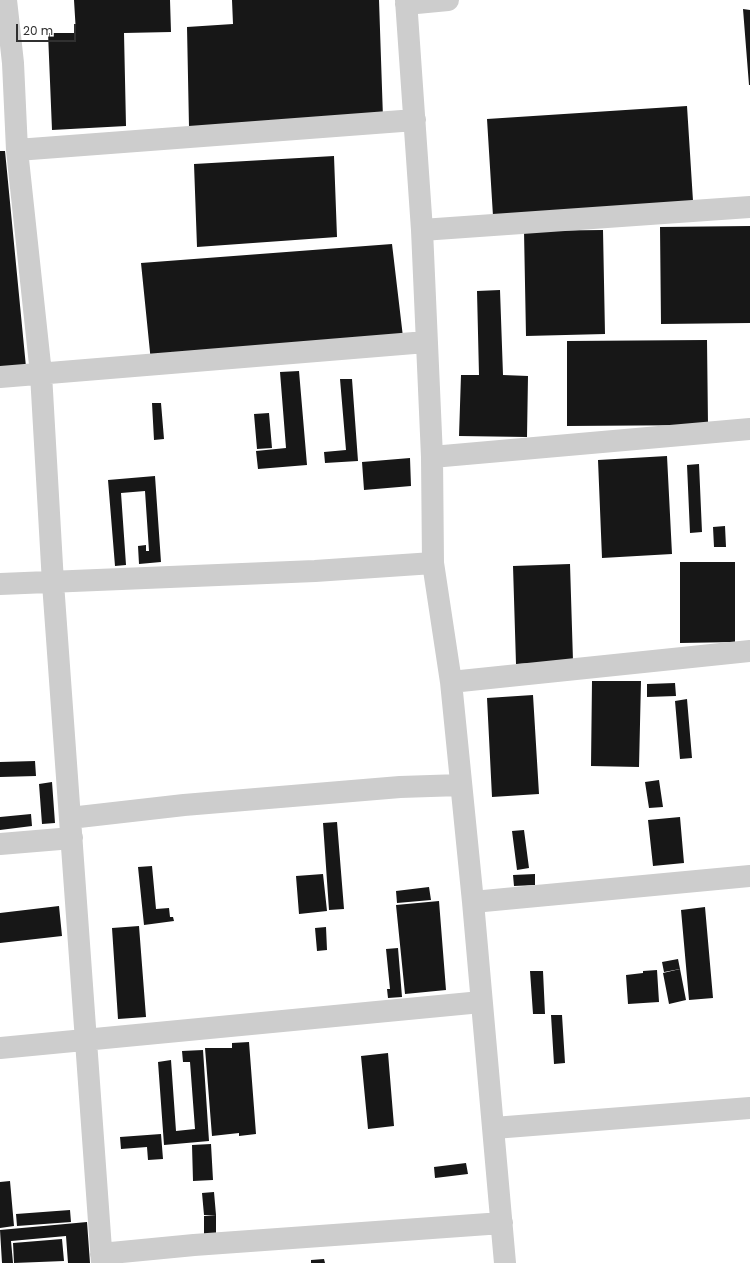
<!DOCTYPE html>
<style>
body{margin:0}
#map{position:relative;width:750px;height:1263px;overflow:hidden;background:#fff;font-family:Poppins,sans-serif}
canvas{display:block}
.scale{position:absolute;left:16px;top:24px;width:60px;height:18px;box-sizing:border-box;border:2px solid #303030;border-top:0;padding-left:5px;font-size:12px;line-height:14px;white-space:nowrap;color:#303030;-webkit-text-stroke:3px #fff;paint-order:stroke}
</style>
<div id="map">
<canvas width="750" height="1263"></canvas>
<div class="scale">20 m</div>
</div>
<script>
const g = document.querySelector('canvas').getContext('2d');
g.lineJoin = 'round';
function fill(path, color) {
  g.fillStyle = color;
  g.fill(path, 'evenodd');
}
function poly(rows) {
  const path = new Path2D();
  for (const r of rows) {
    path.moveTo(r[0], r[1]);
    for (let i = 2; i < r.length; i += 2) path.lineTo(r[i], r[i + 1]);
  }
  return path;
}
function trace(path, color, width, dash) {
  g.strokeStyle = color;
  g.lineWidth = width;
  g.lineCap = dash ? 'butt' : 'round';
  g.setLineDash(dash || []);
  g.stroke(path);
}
fill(poly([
 [74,0,170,0,171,32,124,33,126,126,52,130,48,33,76,33],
 [232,0,379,0,383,118,189,127,187,27,233,24],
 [743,9,750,10,750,85,749,85],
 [687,106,693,201,493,216,487,119],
 [0,151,5,151,26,367,0,369],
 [334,156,337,237,197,247,194,164],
 [750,226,750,323,661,324,660,227],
 [603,230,605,334,526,336,524,231],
 [392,244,403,337,151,362,141,263],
 [500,290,503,375,528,376,527,437,459,436,461,375,479,375,477,291],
 [707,340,708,425,567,426,567,341],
 [299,371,307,465,258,469,256,451,286,448,280,372],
 [340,379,352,379,358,461,325,463,324,452,346,450],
 [152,403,161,403,164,439,154,440],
 [269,413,272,448,257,449,254,414],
 [667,456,672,554,602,558,598,460],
 [410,458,411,486,364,490,362,462],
 [699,464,702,532,690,533,687,465],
 [155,476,161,562,139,564,138,546,146,545,146,551,149,551,145,491,121,493,126,565,115,566,108,480],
 [725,526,726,547,714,547,713,527],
 [680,562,735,562,735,642,680,643],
 [570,564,573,661,516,664,513,566],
 [592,681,641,681,639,767,591,766],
 [675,683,676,696,647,697,647,684],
 [533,695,539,794,492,797,487,698],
 [687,699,692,758,680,759,675,701],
 [35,761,36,776,0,777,0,762],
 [659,780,663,807,649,808,645,782],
 [52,782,55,823,42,824,39,784],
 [31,814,32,826,0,830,0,817],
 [680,817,684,863,653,866,648,820],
 [337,822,344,909,329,910,323,823],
 [524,830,529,868,517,870,512,831],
 [152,866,156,909,169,908,170,917,173,917,174,921,144,925,138,867],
 [323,874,327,911,299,914,296,876],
 [535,874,535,885,514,886,513,875],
 [429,887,431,900,397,903,396,891],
 [439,901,446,990,405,994,396,905],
 [59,906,62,936,0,943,0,913],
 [705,907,713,998,689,1000,681,910],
 [139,926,146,1017,118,1019,112,928],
 [326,927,327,950,317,951,315,928],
 [398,948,402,997,388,998,387,989,390,989,386,949],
 [678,959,680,969,664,972,662,962],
 [680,969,686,1000,669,1004,663,973],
 [657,970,659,1002,628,1004,626,975,643,973,643,971],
 [530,971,543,971,545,1014,533,1014],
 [551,1015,562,1015,565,1063,554,1064],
 [249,1042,256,1134,239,1136,239,1133,212,1136,205,1048,232,1048,232,1043],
 [203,1050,209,1141,164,1145,158,1062,171,1060,176,1131,195,1129,190,1062,183,1062,182,1051],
 [388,1053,394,1126,368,1129,361,1056],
 [161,1134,163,1159,148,1160,147,1147,121,1149,120,1137],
 [211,1144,213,1180,193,1181,192,1145],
 [466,1163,468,1174,435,1178,434,1167],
 [10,1181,14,1226,0,1228,0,1182],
 [214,1192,216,1215,204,1215,202,1193],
 [70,1210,71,1222,17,1226,16,1214],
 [216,1215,216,1234,204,1234,204,1216],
 [87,1222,90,1263,68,1263,66,1236,11,1241,13,1263,2,1263,0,1230],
 [62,1239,64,1261,14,1263,13,1243],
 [324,1259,325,1263,311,1263,311,1260]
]), '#171717');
trace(poly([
 [6,0,13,63,17,150,41,374,53,583,102,1263],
 [406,0,422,230,432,457,433,563,451,682,473,902,505,1263],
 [406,4,448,0],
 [17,150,415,120],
 [422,230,750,207],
 [0,377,426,342],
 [432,457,750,429],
 [0,584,315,571,433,563],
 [451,682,750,651],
 [70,818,184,805,400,787,461,785],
 [0,844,72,838],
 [473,902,750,876],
 [0,1048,481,1002],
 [494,1128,750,1108],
 [101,1254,194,1245,502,1223]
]), '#cdcdcd', 22);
</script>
